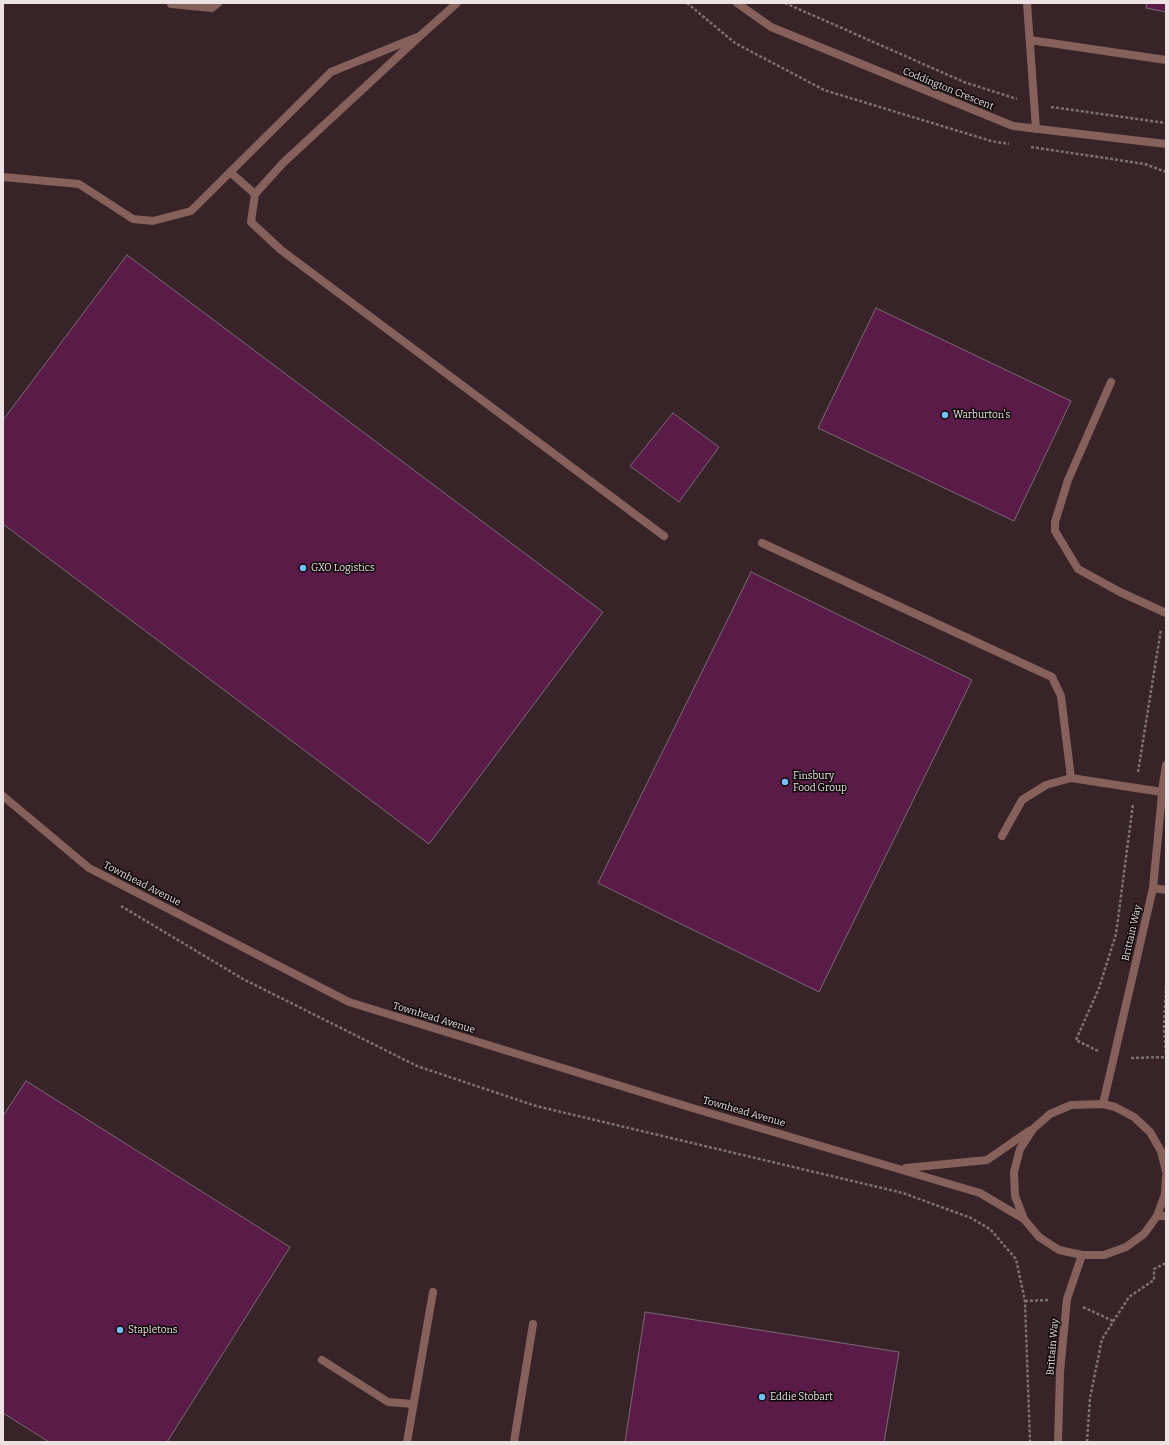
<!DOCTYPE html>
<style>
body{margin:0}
#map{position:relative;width:1169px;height:1445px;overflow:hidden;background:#281b1e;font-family:Bitter,serif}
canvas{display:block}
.frame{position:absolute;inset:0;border:4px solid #ece2e4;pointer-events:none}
</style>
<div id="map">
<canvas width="1169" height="1445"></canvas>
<div class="frame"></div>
</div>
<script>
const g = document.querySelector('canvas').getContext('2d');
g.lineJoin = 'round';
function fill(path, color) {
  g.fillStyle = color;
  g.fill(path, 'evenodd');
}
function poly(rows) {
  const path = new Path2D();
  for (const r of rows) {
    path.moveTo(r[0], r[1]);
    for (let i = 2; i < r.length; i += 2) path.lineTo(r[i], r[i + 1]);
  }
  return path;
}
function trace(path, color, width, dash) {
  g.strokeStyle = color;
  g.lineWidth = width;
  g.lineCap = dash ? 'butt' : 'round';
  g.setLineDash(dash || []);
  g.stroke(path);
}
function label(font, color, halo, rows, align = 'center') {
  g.font = font + ' Bitter,serif';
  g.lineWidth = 3;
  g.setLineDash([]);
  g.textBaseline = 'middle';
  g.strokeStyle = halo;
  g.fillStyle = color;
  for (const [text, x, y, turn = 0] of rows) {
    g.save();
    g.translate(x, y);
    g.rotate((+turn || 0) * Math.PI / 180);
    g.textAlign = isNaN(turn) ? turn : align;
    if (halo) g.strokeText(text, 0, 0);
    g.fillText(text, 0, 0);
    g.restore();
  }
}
fill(poly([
 [3,3,1166,3,1166,1442,3,1442]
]), '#382428');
const building = poly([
 [1147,3,1166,3,1166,12,1146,8,1147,3],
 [127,255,603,612,429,844,3,524,3,420,127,255],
 [876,308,1071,401,1014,521,818,428,876,308],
 [673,413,719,447,679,502,630,466,673,413],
 [751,572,972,680,819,992,598,883,751,572],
 [26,1081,290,1247,167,1442,49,1442,3,1413,3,1116,26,1081],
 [645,1312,899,1352,884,1442,625,1442,645,1312]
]);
fill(building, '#5a1b49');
trace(building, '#7a6b74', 1);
trace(poly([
 [687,3,735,43,824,90,991,141,1009,144],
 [785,3,964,82,1017,99],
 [1051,107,1166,123],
 [1031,147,1145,164,1166,172],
 [1138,772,1161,629],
 [121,906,243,979,417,1066,536,1106,903,1193,971,1218,990,1229,1016,1259,1025,1301,1030,1442],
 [1166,985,1164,1027,1166,1055],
 [1098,1051,1076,1040,1099,988,1116,934,1133,804],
 [1131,1058,1166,1057],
 [1025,1301,1050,1300],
 [1083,1307,1113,1321],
 [1087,1442,1090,1398,1102,1339,1129,1297,1154,1280,1154,1269,1166,1263]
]), '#7c7173', 2.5, [3, 2]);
trace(poly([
 [1027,3,1036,129],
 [171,4,212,8,218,3],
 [420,36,283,163,255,194,251,222,281,250,664,536],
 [1030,40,1166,60],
 [230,172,255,194],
 [3,177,79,184,133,219,153,221,191,211,331,72,420,36,457,3],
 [1111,382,1068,480,1055,522,1055,531,1078,569,1120,592,1166,613],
 [762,543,1052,677,1061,696,1071,778],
 [1002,836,1022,800,1046,785,1071,778,1162,792],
 [1153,888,1166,890],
 [322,1360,388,1402,413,1404],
 [407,1442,433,1292],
 [514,1442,533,1324]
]), '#86615b', 8);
trace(poly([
 [737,3,771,27,1013,126,1166,144],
 [3,796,89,868,349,1002,689,1107,980,1193,1024,1219],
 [1103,1104,1153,888,1163,784,1166,765],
 [906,1168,987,1160,1029,1131],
 [1166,1171,1161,1151,1150,1132,1134,1117,1115,1107,1103,1104,1071,1105,1050,1114,1033,1129,1020,1149,1014,1172,1015,1196,1024,1219,1039,1237,1059,1250,1082,1255,1104,1255,1126,1247,1144,1234,1157,1216,1165,1194,1166,1177],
 [1157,1216,1166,1216],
 [1058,1442,1060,1372,1067,1299,1082,1255]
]), '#86615b', 8);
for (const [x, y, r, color] of [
 [945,415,4,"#75c0f6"],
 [303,568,4,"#75c0f6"],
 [785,782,4,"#75c0f6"],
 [120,1330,4,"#75c0f6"],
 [762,1397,4,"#75c0f6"]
]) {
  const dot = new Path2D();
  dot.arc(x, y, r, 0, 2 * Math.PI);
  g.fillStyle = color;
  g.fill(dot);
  trace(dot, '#0d0708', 1.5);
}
label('10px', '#ece2e4', '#0d0708', [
 ["Coddington Crescent",948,89,22],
 ["Townhead Avenue",142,884,27],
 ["Brittain Way",1132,933,-77],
 ["Townhead Avenue",434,1018,17],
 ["Townhead Avenue",744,1112,16],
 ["Brittain Way",1053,1347,-85]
]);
label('10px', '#ece2e4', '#0d0708', [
 ["Warburton's",953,415],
 ["GXO Logistics",311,568],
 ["Finsbury",793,776],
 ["Food Group",793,788],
 ["Stapletons",128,1330],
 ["Eddie Stobart",770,1397]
], 'left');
</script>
